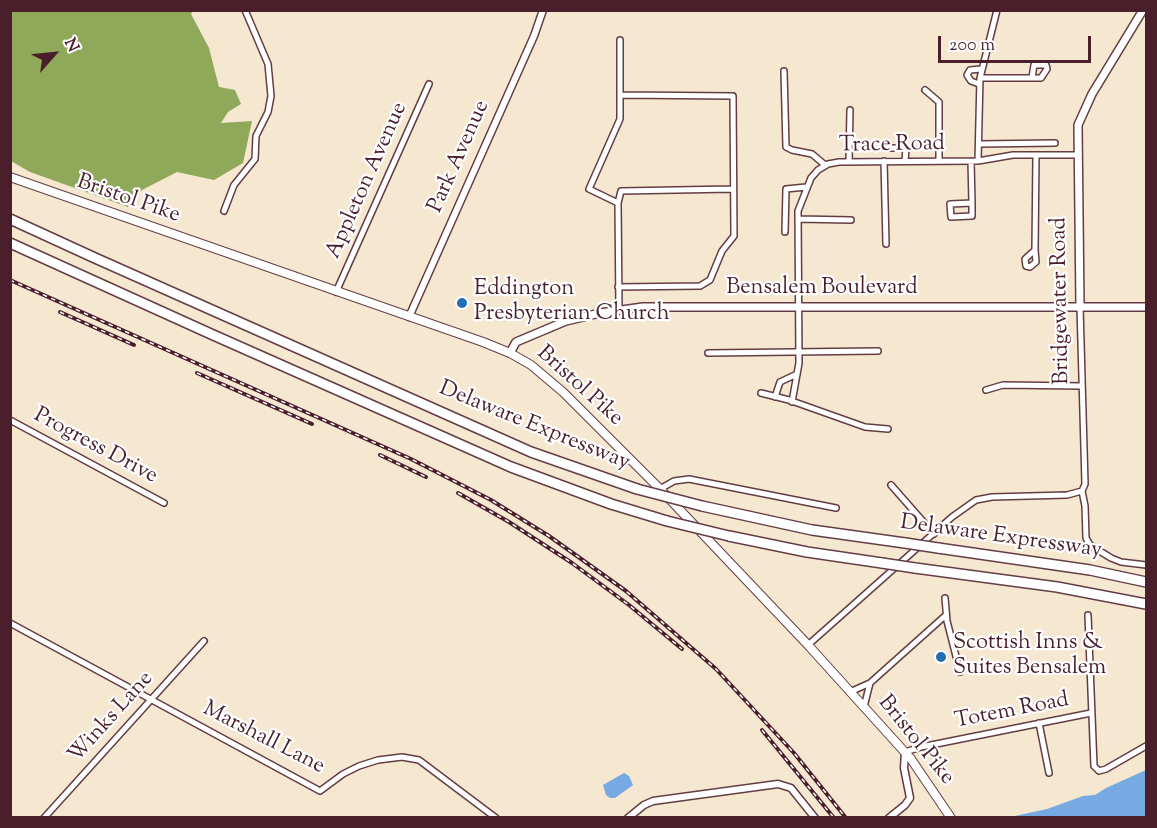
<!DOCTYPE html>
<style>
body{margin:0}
#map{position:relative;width:1157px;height:828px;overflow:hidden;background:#f5e7d0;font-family:"Sorts Mill Goudy",serif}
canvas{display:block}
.frame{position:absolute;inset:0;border:12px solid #4a1f2b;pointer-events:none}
.north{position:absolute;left:24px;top:24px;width:60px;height:60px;-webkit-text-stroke:4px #fff;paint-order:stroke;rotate:63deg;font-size:16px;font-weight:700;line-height:24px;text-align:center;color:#4a1f2b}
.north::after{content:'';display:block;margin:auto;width:21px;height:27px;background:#4a1f2b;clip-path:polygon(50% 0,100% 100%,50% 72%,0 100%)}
.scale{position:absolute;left:938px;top:36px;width:153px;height:27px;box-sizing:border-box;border:3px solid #4a1f2b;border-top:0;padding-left:8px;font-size:18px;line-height:21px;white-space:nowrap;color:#4a1f2b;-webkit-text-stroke:4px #fff;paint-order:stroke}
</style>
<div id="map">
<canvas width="1157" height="828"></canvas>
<div class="frame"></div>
<div class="north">N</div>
<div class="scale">200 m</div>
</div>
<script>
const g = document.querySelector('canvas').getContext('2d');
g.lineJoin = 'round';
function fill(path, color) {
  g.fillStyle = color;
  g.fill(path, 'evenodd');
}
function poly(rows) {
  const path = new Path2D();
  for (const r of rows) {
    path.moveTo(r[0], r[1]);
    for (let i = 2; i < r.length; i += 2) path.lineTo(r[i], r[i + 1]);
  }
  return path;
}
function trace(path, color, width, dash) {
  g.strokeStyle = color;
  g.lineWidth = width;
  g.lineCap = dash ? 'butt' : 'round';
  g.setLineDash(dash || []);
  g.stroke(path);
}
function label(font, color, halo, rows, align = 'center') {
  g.font = font + ' "Sorts Mill Goudy",serif';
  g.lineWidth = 4.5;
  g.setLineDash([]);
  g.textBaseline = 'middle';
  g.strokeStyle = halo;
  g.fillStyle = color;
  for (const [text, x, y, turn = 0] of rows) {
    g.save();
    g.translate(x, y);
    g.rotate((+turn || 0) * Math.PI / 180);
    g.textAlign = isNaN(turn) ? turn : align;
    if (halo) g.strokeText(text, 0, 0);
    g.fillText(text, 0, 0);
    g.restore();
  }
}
fill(poly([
 [11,10,193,11,191,14,209,48,219,87,235,90,241,104,228,112,221,123,252,121,243,163,214,180,177,172,142,190,128,207,30,172,11,161]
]), '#8fa85a');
fill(poly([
 [1146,770,1146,817,1010,817,1047,809,1083,796,1095,795,1106,788],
 [624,773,629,776,633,785,615,798,610,798,606,795,603,785]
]), '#77a9e3');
const minor = poly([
 [620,40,620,119,589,189,618,203,621,191,732,189],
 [784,71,786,147,792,150,812,154,825,165],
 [980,78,1041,78,1047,69,1046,65,1034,65,1032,78],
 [979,84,971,81,967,75,970,70,981,69],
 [925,90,939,102,939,161],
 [979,144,1055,143],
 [885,148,906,148,905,161],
 [884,161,886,244],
 [971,161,972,203,972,216,951,217,950,204,972,203],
 [978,161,980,78,997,10],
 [849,162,850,110],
 [618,203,619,310],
 [224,211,234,185,255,159,256,136,268,112,271,96,268,64,245,10],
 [798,219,851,220],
 [785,232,786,189,806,187],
 [1035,250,1036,155],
 [1035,250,1036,262,1030,267,1026,266,1025,259,1035,250],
 [618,287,700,286,710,280,722,251,734,236,733,96,620,95],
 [336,292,429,84],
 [1080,307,1085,484,1082,491,1085,506,1086,538,1090,545,1111,558,1121,562,1146,565],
 [708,353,878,351],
 [986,390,1003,385,1081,386],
 [761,393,789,400,865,427,888,429],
 [775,397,780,382,797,374],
 [792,402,799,363,798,211,811,178,818,170,828,164,839,162,978,161,1013,155,1076,155],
 [10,420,164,503],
 [891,485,934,534],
 [660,489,674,481,689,479,836,508],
 [945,598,947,621,960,672],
 [1088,615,1094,766,1099,771,1106,769,1146,746],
 [10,623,320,791,343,774,359,766,378,760,402,757,419,760,496,818],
 [808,645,952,517,976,500,992,497,1067,495,1082,491],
 [850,692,870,683,946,615],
 [864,707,870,683],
 [1039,723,1049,773],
 [905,752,921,747,1091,713],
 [44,818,204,641]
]);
const tertiary = poly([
 [409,317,534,36,543,10],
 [628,818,644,805,653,801,778,784,791,788,815,818],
 [889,818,905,805,910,798,904,768,905,752]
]);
const secondary = poly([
 [1080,307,1078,125,1092,94,1143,10],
 [510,353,516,342,566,321,600,313,643,307,1146,307]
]);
const primary = poly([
 [10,177,483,342,510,353,531,365,563,392,660,489,808,645,911,759,951,818]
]);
const motorway = poly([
 [10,219,95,258,531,452,637,489],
 [10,243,211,334,511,467,611,504,667,521],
 [702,506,812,530,905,543],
 [729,536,807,552,882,563],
 [938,548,1090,570,1146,582],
 [915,568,1057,587,1146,604]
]);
trace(minor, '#643d44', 8);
trace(tertiary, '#643d44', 9);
trace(secondary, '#643d44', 10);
trace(primary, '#643d44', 10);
trace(motorway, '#643d44', 12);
trace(minor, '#fff', 5);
trace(tertiary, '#fff', 6);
trace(secondary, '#fff', 7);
trace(primary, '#fff', 8);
trace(motorway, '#fff', 9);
const rail = poly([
 [10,280,411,459,491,500,549,536,626,591,716,669,794,753,846,818],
 [60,312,134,345],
 [197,373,312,424],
 [380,455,426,477],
 [458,493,509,522,572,563,629,605,682,649],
 [762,730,834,818]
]);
trace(rail, '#4a1f2b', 4);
trace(rail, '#fff', 1.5, [4.5]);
const motorwayBridge = poly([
 [637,489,702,506],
 [667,521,729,536],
 [905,543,938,548],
 [882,563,915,568]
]);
trace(motorwayBridge, '#643d44', 12, []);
trace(motorwayBridge, '#fff', 9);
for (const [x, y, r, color] of [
 [462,303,6,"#1f6fb2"],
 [941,657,6,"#1f6fb2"]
]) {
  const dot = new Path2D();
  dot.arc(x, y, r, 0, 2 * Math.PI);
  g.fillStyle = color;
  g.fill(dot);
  trace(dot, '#fff', 2);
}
label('22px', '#4a1f2b', '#fff', [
 ["Trace Road",892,146,-1],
 ["Park Avenue",460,157,-66],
 ["Appleton Avenue",368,181,-66],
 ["Bristol Pike",128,200,19],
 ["Bensalem Boulevard",822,289],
 ["Bridgewater Road",1062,301,-91],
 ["Bristol Pike",579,387,42],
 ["Delaware Expressway",534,427,22],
 ["Progress Drive",95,447,28],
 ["Delaware Expressway",1001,538,8],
 ["Totem Road",1012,712,-11],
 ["Winks Lane",112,718,-48],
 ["Marshall Lane",263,739,27],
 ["Bristol Pike",915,741,51]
]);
label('22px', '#4a1f2b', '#fff', [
 ["Eddington",474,290],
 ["Presbyterian Church",474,315],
 ["Scottish Inns &",953,644],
 ["Suites Bensalem",953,669]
], 'left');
</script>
